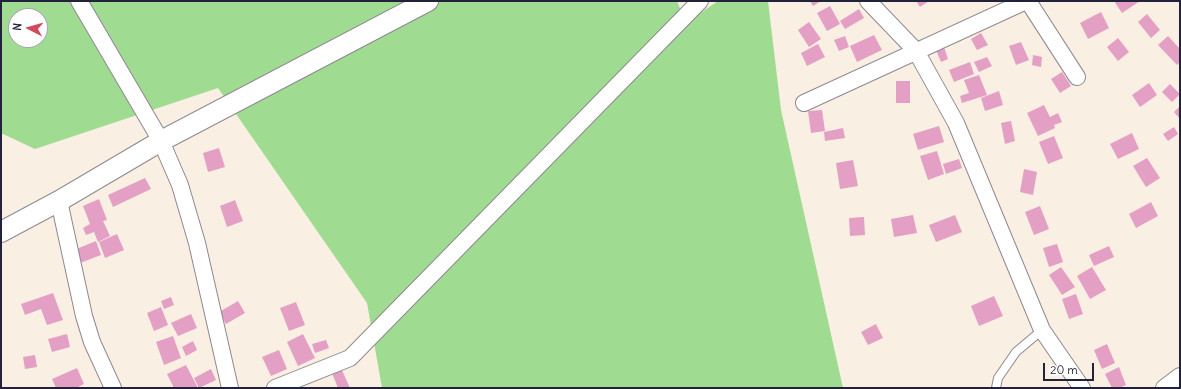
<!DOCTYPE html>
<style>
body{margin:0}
#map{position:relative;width:1181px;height:389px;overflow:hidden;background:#faefe3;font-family:Delius,sans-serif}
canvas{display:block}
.frame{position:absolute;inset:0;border:2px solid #22223b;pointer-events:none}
.north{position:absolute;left:8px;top:8px;width:40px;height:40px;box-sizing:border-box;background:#fff;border:1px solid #a7a7b1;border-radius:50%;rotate:276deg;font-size:11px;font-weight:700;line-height:16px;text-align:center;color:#22223b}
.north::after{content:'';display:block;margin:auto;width:14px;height:18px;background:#d1495b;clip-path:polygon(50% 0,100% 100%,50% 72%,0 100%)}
.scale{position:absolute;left:1043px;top:363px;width:51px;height:18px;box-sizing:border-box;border:2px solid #22223b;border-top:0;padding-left:5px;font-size:12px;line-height:14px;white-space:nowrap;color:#22223b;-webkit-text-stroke:3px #fff;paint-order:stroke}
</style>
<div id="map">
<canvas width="1181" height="389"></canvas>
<div class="frame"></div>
<div class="north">N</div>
<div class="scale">20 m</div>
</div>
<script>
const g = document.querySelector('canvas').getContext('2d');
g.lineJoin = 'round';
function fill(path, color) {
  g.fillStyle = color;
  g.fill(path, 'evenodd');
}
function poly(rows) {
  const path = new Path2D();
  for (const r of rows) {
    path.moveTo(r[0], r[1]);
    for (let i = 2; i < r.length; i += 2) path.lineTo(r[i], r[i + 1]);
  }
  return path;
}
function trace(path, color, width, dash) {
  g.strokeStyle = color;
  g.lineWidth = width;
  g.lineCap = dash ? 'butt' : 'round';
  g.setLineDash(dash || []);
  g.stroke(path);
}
fill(poly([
 [1,1,677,1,682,13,688,21,718,1,768,1,781,110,843,388,382,388,367,303,218,88,35,149,1,133],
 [16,16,40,16,40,40,16,40]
]), '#9fdc91');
fill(poly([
 [810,1,821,1,813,6],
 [916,1,929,1,920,7],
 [1114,1,1140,1,1122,13],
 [830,6,840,24,827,31,817,13],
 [859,9,864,18,845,29,840,21],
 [1101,12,1109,28,1088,39,1080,23],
 [1147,14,1160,30,1151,38,1138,22],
 [809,22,821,39,809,47,798,30],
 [981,33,988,45,977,50,971,39],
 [874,35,882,50,857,62,850,46],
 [845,36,849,47,839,51,834,40],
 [1168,36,1180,49,1180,62,1177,65,1158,45],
 [1118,38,1129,52,1118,61,1107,47],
 [1021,42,1029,60,1016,65,1009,46],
 [818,44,825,57,807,66,801,53],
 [944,47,948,59,941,62,936,50],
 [1033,55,1042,57,1041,67,1032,65],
 [987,57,992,66,979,72,974,62],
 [970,62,974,74,954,82,949,70],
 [1062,72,1071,86,1060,93,1051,79],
 [979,75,987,95,962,103,960,96,969,93,964,80],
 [896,81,910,81,910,103,896,103],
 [1149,83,1157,95,1140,107,1132,95],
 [1170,84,1180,94,1172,102,1162,92],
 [999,91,1003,105,985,111,981,98],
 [1044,105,1050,117,1058,113,1062,122,1054,125,1055,128,1038,136,1027,113],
 [1180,106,1180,119,1174,112],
 [822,110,825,131,811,133,808,111],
 [1011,121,1015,141,1005,144,1001,123],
 [939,126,944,142,918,150,913,134],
 [1174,127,1178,134,1168,141,1163,134],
 [843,128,845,138,825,141,824,132],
 [1132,133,1139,149,1118,159,1110,144],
 [1054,136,1063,158,1048,164,1039,142],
 [219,148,225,167,208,172,203,153],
 [937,151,944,174,928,180,920,156],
 [1147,158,1160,178,1146,187,1133,166],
 [959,159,962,168,946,174,943,164],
 [853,160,858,186,840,189,836,163],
 [1024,169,1037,172,1033,195,1020,192],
 [145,178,151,189,113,207,108,195],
 [99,199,107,220,103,221,110,236,98,242,94,232,86,235,83,228,90,224,83,206],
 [235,200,243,221,227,227,220,206],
 [1151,202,1158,216,1136,228,1129,214],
 [1040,206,1049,229,1034,235,1025,212],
 [913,215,917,233,894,237,891,219],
 [955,215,962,232,936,242,929,225],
 [864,217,865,235,850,236,849,218],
 [117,234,124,250,105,258,99,242],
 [96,241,101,255,80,263,74,250],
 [1057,244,1063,262,1049,267,1043,248],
 [1109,246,1114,257,1094,266,1089,255],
 [1061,267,1075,287,1062,295,1049,275],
 [1092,267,1106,290,1090,299,1077,276],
 [53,293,63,320,47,325,41,309,25,315,21,304],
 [1076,294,1083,314,1069,319,1062,299],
 [994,296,1003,316,979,326,971,306],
 [171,297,174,305,164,309,161,301],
 [238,301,245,313,226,324,219,312],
 [296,302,305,325,289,331,280,308],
 [161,307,168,325,154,331,147,313],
 [191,314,197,328,178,336,171,323],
 [876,324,883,338,868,345,861,332],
 [67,334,70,347,52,352,48,339],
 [303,334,315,358,298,366,287,342],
 [173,336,181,358,164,365,156,342],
 [326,340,329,348,315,353,312,344],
 [193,341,197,350,186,356,182,347],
 [1107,344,1115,363,1102,369,1094,350],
 [279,350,287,369,271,376,262,357],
 [35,355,37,367,25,369,23,357],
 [186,365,198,388,174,388,167,374],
 [1119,367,1126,385,1119,388,1112,388,1105,374],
 [77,368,84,384,76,388,56,388,52,379],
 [341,368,350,388,338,388,332,373],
 [211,369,216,380,199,388,194,378]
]), '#e49fc5');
const service = poly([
 [996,388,998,378,1016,352,1042,330]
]);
const minor = poly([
 [79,1,161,141,180,185,197,243,230,388],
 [868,1,916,51,956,123,1042,330,1082,388],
 [1028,1,1077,77],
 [804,103,1026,1],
 [59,201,84,316,92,342,113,388],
 [275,388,350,358,700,1],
 [1164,388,1180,376]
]);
const tertiary = poly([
 [1,232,59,201,161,141,428,1]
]);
trace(service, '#8e888f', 10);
trace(minor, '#8e888f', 18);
trace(tertiary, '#8e888f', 22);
trace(service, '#fff', 8);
trace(minor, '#fff', 16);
trace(tertiary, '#fff', 20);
</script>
